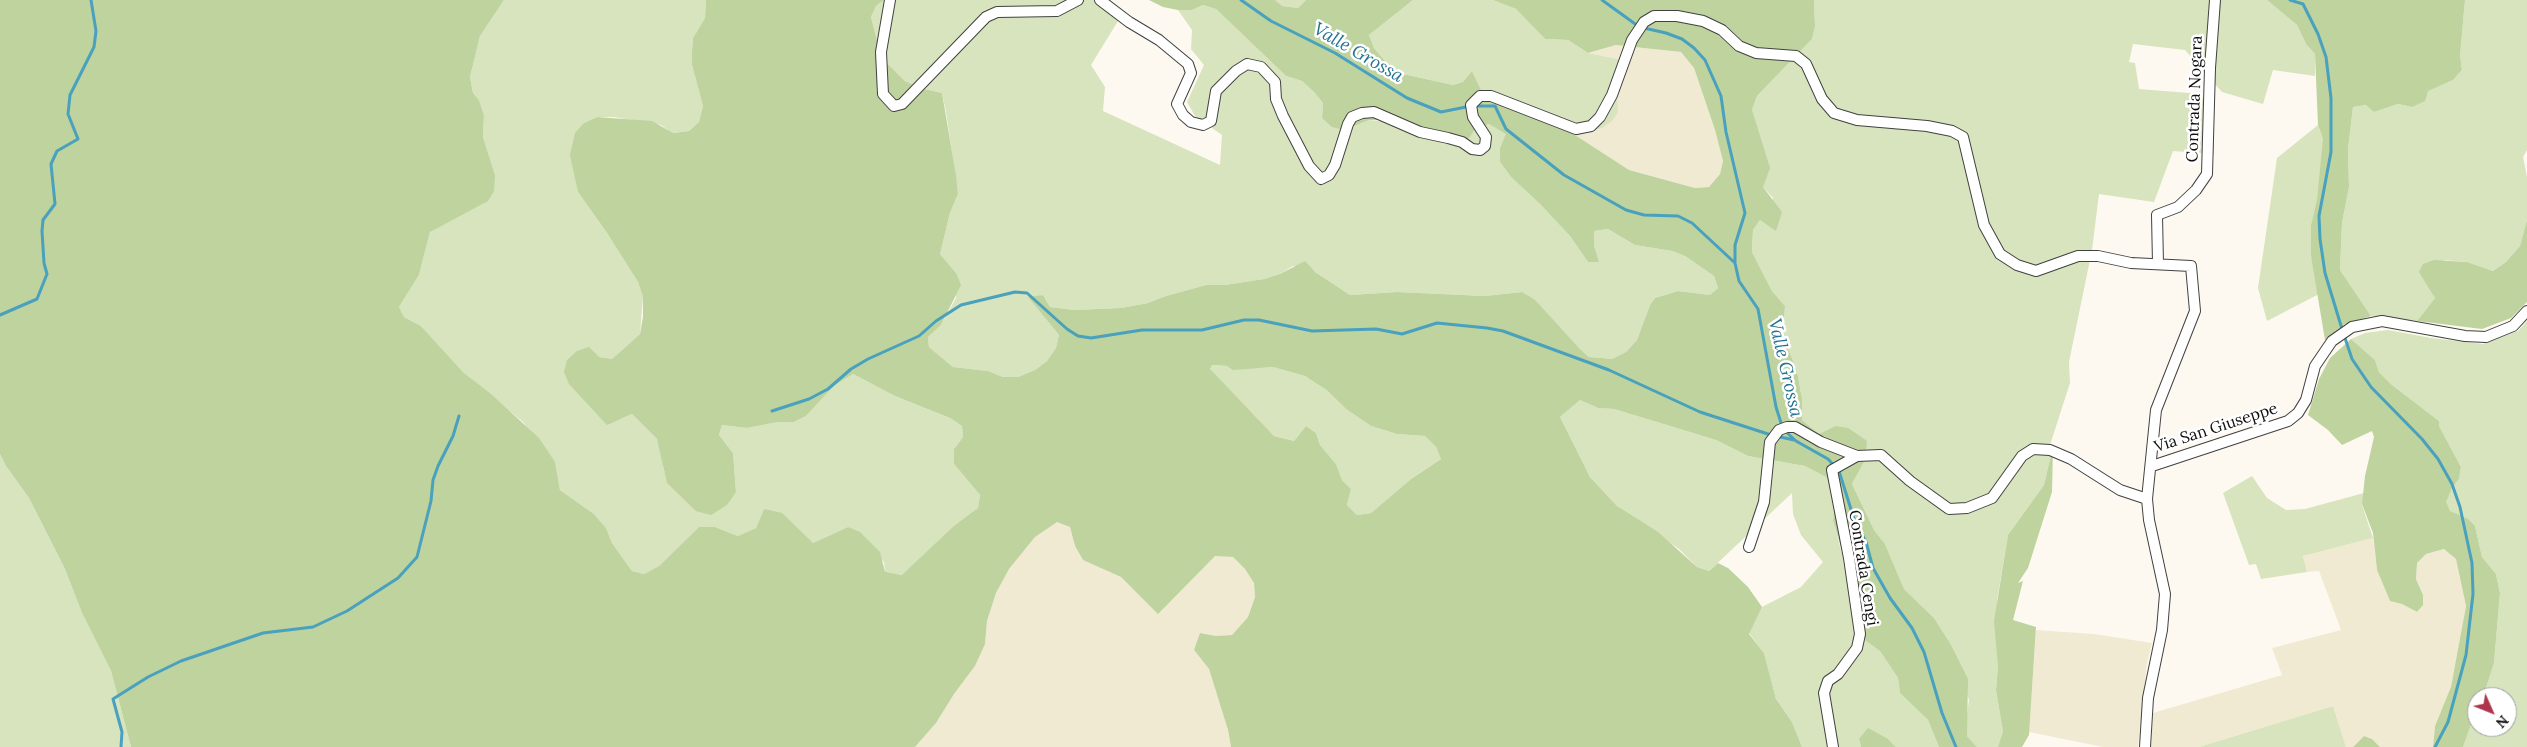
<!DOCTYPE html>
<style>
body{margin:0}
#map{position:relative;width:2527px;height:747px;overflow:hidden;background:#fdf9f0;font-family:Lora,serif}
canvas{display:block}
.north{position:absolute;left:2467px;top:687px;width:50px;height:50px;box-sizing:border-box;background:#fff;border:1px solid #9f9f9f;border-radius:50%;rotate:134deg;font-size:14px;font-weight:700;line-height:20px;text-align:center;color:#0e0e0e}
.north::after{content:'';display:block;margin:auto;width:18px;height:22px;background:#ae354d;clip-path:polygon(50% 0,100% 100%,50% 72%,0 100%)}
</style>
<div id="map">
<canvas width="2527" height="747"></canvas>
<div class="north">N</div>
</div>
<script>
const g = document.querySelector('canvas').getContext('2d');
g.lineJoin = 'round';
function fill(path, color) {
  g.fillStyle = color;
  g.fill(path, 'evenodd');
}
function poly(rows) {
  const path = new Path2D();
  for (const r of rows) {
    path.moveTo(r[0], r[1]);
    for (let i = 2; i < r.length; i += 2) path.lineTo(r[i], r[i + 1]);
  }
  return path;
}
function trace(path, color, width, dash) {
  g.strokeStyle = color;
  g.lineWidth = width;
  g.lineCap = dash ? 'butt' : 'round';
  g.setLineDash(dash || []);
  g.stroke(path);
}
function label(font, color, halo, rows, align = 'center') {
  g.font = font + ' Lora,serif';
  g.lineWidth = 5;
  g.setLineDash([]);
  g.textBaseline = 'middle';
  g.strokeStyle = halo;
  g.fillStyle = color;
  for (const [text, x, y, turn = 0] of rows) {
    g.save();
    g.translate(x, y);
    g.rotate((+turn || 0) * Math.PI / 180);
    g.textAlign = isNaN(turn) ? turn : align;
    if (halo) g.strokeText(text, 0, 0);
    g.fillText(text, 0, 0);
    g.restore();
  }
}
fill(poly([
 [1616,45,1681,52,1694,68,1715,130,1723,161,1720,174,1709,187,1695,188,1629,170,1576,136,1602,128,1617,96,1618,59,1588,53],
 [1057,521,1070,527,1075,546,1083,560,1121,577,1158,613,1215,555,1233,557,1245,569,1254,583,1255,597,1248,617,1232,635,1216,636,1201,633,1194,650,1209,669,1228,730,1231,747,915,747,936,723,954,694,975,666,985,644,987,621,996,593,1009,569,1035,537],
 [2373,538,2377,570,2390,601,2402,604,2417,612,2423,605,2423,595,2416,579,2417,563,2426,554,2444,549,2456,558,2466,606,2451,688,2435,726,2433,747,2380,747,2372,739,2364,736,2353,747,2346,747,2333,706,2199,747,2151,747,2153,713,2282,675,2272,648,2341,630,2319,571,2307,572,2303,556],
 [2036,630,2094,634,2152,643,2147,663,2138,747,2103,747,2029,732]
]), '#f1ead2');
fill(poly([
 [504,0,706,0,705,18,693,38,692,51,692,65,703,106,699,122,689,131,672,133,661,125,614,117,597,117,584,123,578,192,607,233,638,282,643,297,640,334,612,359,599,357,621,419,632,414,657,439,663,457,664,472,736,492,733,453,719,435,722,425,747,428,778,422,794,422,806,416,834,386,853,374,895,396,950,418,962,426,963,437,954,449,954,464,980,495,978,508,903,575,885,573,884,562,848,527,813,543,764,509,756,528,738,536,715,527,699,527,659,566,644,574,632,571,612,543,606,528,594,514,560,490,555,462,523,422,464,373,421,326,404,317,399,307,419,275,430,232,442,224,495,175,483,137,484,115,479,100,473,93,470,77,480,36],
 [884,0,1106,0,1103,4,1118,21,1091,65,1105,87,1103,111,1220,165,1222,135,1195,116,1187,102,1204,65,1191,49,1192,30,1178,10,1192,10,1203,5,1216,9,1286,76,1302,81,1314,92,1323,103,1322,118,1345,130,1369,120,1475,129,1489,124,1507,134,1500,148,1500,162,1511,177,1540,204,1570,236,1588,262,1599,262,1594,245,1594,231,1608,229,1635,245,1672,251,1685,256,1714,276,1718,288,1710,295,1678,291,1655,298,1650,305,1637,340,1626,352,1612,359,1603,358,1589,357,1580,349,1547,314,1522,292,1485,296,1397,292,1350,295,1315,272,1293,266,1280,274,1264,279,1225,285,1206,285,1166,296,1148,303,1121,308,1074,310,1050,307,1043,295,1029,298,1059,335,1056,348,1047,361,1035,370,1018,377,1003,377,988,371,953,367,929,347,928,337,941,325,956,298,956,273,940,254,950,213,958,194,946,112,942,93,920,88,905,81,885,61,879,48,871,17,876,6],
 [1275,0,1306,0,1298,8,1281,6],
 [1413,0,1493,0,1516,9,1545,39,1568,40,1588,53,1618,59,1624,66,1617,96,1618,112,1612,121,1602,128,1576,136,1561,126,1544,122,1482,92,1472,71,1463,82,1453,85,1403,74,1385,61,1374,48,1369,35],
 [1814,0,2267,0,2297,25,2306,44,2315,54,2315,76,2273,70,2263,104,2222,92,2185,50,2133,44,2129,62,2135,63,2139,89,2201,94,2214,129,2214,154,2173,151,2154,202,2099,194,2092,250,2069,362,2070,383,2050,445,2053,446,2044,485,2008,535,1997,600,1998,666,1996,690,2003,732,2000,747,1977,747,1967,736,1966,721,1969,700,1950,643,1934,618,1904,589,1885,544,1874,530,1852,484,1865,460,1835,426,1819,434,1802,420,1802,399,1797,371,1783,336,1785,306,1772,291,1752,252,1753,230,1760,220,1769,225,1773,198,1763,187,1752,110,1757,96,1812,39,1815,27],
 [2465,0,2527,0,2527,150,2523,157,2527,177,2527,220,2520,246,2506,262,2493,271,2467,262,2444,260,2430,288,2435,298,2417,321,2371,316,2340,270,2342,223,2349,187,2348,149,2353,107,2367,105,2374,112,2398,104,2412,107,2427,91,2453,80,2462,70,2460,56],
 [2318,125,2323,139,2323,156,2311,256,2319,294,2267,321,2258,288,2277,158],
 [2527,321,2527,747,2463,747,2477,708,2477,727,2507,727,2507,697,2483,697,2494,663,2500,593,2496,574,2482,557,2475,526,2450,511,2445,502,2452,488,2459,479,2461,467,2439,426,2439,421,2392,385,2379,372,2375,360,2351,339,2365,333,2388,330,2431,338,2483,344,2518,331],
 [1211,365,1254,368,1273,367,1305,376,1327,389,1346,409,1371,426,1397,434,1425,436,1436,447,1441,459,1411,479,1371,513,1357,515,1347,505,1351,489,1342,480,1336,464,1320,445,1316,433,1306,426,1294,441,1274,436,1210,370],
 [1580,400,1598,408,1614,409,1716,440,1748,456,1805,466,1826,477,1837,494,1833,521,1866,641,1880,651,1898,678,1900,693,1928,720,1939,747,1896,747,1888,739,1859,739,1861,747,1802,747,1792,722,1776,699,1764,653,1749,633,1762,607,1801,587,1823,562,1801,535,1793,514,1792,493,1709,571,1697,567,1679,549,1617,506,1590,477,1560,417],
 [0,454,6,466,29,498,65,569,82,613,111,671,131,747,0,747],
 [2252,476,2267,498,2286,510,2305,509,2364,493,2362,505,2373,538,2303,556,2307,572,2261,579,2256,564,2249,565,2223,493],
 [2333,706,2346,747,2199,747]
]), '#d7e4bd');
fill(poly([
 [0,0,504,0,480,36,470,77,473,93,479,100,484,115,483,137,495,175,494,191,488,201,430,232,419,275,399,307,404,317,421,326,464,373,491,394,539,438,555,462,560,490,594,514,606,528,612,543,632,571,644,574,659,566,699,527,715,527,738,536,756,528,764,509,782,513,813,543,848,527,860,532,880,552,885,572,902,575,954,526,978,508,980,495,954,464,954,449,963,437,962,426,950,418,895,396,853,374,834,386,806,416,794,422,778,422,747,428,722,425,719,435,733,453,736,492,727,505,711,515,696,511,667,483,657,439,632,414,607,425,569,384,564,372,567,360,577,351,589,347,599,357,612,359,640,334,643,317,643,297,638,282,607,233,578,192,570,155,575,133,584,123,597,117,652,121,673,133,689,131,699,122,703,106,692,65,692,51,693,38,705,18,706,0,884,0,876,6,871,17,879,48,885,61,905,81,920,88,942,93,956,176,958,194,950,213,940,254,956,273,961,285,941,325,928,337,929,347,953,367,988,371,1003,377,1018,377,1035,370,1047,361,1056,348,1059,335,1028,297,1043,295,1050,307,1074,310,1121,308,1148,303,1166,296,1206,285,1225,285,1264,279,1280,274,1305,261,1315,272,1350,295,1397,292,1485,296,1522,292,1535,300,1580,349,1589,357,1603,358,1612,359,1626,352,1637,340,1650,305,1655,298,1678,291,1710,295,1718,288,1714,276,1685,256,1672,251,1635,245,1608,229,1594,231,1594,245,1599,262,1588,262,1570,236,1540,204,1511,177,1500,162,1500,148,1506,134,1489,124,1475,129,1467,141,1388,120,1369,120,1345,130,1332,127,1322,118,1323,103,1314,92,1302,81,1286,76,1216,9,1203,5,1192,10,1178,10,1163,7,1149,0,1275,0,1282,6,1298,8,1306,0,1413,0,1369,35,1374,48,1385,61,1403,74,1453,85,1463,82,1472,71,1482,92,1544,122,1561,126,1629,170,1695,188,1709,187,1720,174,1723,161,1715,130,1694,68,1681,52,1616,45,1588,53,1568,40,1545,39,1516,9,1493,0,1814,0,1815,27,1812,39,1757,96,1752,110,1770,168,1763,187,1782,212,1776,231,1760,220,1753,230,1752,252,1772,291,1785,306,1783,336,1797,371,1802,399,1802,420,1819,434,1835,426,1848,428,1867,441,1865,460,1852,484,1874,530,1885,544,1904,589,1934,618,1950,643,1968,679,1967,736,1977,747,1939,747,1928,720,1900,693,1898,678,1880,651,1866,641,1855,614,1851,580,1833,521,1836,494,1826,477,1805,466,1748,456,1716,440,1614,409,1598,408,1580,400,1560,417,1590,477,1617,506,1658,532,1697,567,1709,571,1718,563,1728,568,1748,587,1762,607,1749,634,1764,653,1776,699,1792,722,1802,747,1231,747,1228,730,1209,669,1194,650,1200,633,1216,636,1232,635,1248,617,1255,597,1254,583,1245,569,1233,557,1215,556,1158,614,1121,577,1083,560,1075,546,1070,527,1057,522,1035,537,1009,569,996,593,987,621,985,644,975,666,954,694,936,723,915,747,131,747,111,671,82,613,65,569,29,498,6,466,0,454],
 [1212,365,1227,366,1233,370,1273,367,1305,376,1327,390,1346,409,1371,426,1397,434,1425,436,1436,447,1441,459,1411,479,1371,513,1357,515,1347,505,1351,489,1342,480,1336,464,1320,445,1316,433,1306,426,1294,441,1274,436,1210,369],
 [2267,0,2465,0,2460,56,2462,70,2453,80,2428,91,2425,101,2412,107,2398,104,2374,112,2366,105,2353,107,2348,149,2349,187,2342,223,2340,270,2371,316,2345,324,2325,340,2311,256,2311,226,2317,200,2323,139,2318,125,2315,54,2306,44,2297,25],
 [2527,220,2527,302,2511,318,2482,329,2417,321,2435,298,2419,272,2423,264,2434,260,2467,262,2493,271,2506,262,2520,246],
 [2351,339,2375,360,2379,372,2392,385,2439,421,2439,426,2461,467,2459,479,2452,488,2446,502,2450,511,2468,519,2475,526,2482,557,2496,574,2500,593,2494,663,2483,697,2477,697,2477,708,2463,747,2433,747,2435,726,2451,687,2466,606,2456,559,2444,549,2426,554,2417,563,2416,579,2423,595,2423,605,2417,612,2402,604,2390,601,2377,570,2373,533,2362,504,2365,476,2374,437,2372,431,2342,445,2328,430,2308,415,2319,379,2330,358],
 [2053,446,2052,492,2028,568,2018,583,2023,581,2013,620,2036,627,2029,735,2022,747,1998,747,2003,732,1996,690,1998,666,1994,621,2008,535,2044,485],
 [1868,728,1888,739,1896,747,1861,747,1859,739],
 [2364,736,2372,739,2380,747,2353,747]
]), '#bed39e');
trace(poly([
 [1241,0,1271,21,1335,53,1407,98,1441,112,1466,107],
 [1602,0,1638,26],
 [2290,0,2303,4,2318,34,2326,57,2331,98,2331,152,2319,216,2320,239,2325,273,2342,329,2352,359,2371,387,2422,439,2438,459,2452,484,2460,507,2472,563,2473,594,2466,655,2448,722,2435,747],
 [1644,28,1666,33,1682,39,1694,48,1705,60,1721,96,1726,132,1745,213,1735,245,1735,263],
 [1478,106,1495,106,1506,129,1564,175,1626,210,1644,215,1678,216,1692,223,1735,263,1739,281,1758,309,1776,407,1782,426],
 [0,315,37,299,47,274,44,263,42,231,43,220,55,204,51,164,57,151,78,139,68,114,70,95,94,47,96,31,91,0],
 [772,411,809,399,828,389,851,369,868,359,919,336,936,321,961,305,1015,292,1027,293,1067,329,1078,336,1091,338,1142,330,1202,330,1244,320,1259,320,1312,331,1376,329,1402,334,1437,323,1487,328,1503,331,1609,370,1700,412,1768,434],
 [1785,431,1796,441,1828,459,1839,471,1854,519,1866,542,1873,568,1890,598,1912,628,1924,652,1942,713,1956,747],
 [1776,436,1794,440],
 [121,747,122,732,113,699,148,677,181,661,263,633,313,627,347,611,398,578,417,557,431,501,433,480,438,466,453,436,459,416]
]), '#49a1be', 3);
const minor = poly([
 [890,0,881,52,883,94,894,106,902,104,986,17,997,12,1057,11,1078,0],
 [1100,0,1129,22,1159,40,1188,64,1191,73,1177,104,1183,115,1191,122,1203,125,1211,121,1216,91,1236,71,1247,64,1261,67,1275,82,1276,99,1283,116,1309,166,1321,179,1329,175,1335,165,1348,124,1352,117,1362,113,1374,112,1420,132,1448,138,1462,142,1472,149,1480,150,1485,146,1486,137,1473,117,1471,105,1480,96,1491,96,1576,129,1591,126,1600,117,1612,95,1632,40,1644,22,1654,16,1677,16,1703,21,1722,30,1739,46,1756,53,1796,56,1806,64,1822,99,1834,113,1857,120,1927,126,1952,131,1963,137,1984,225,2000,254,2017,265,2036,271,2078,256,2098,256,2131,263,2191,266,2195,311,2156,410,2147,499,2149,520,2165,594,2162,630,2148,698,2145,747],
 [2158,264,2157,215,2178,207,2196,190,2207,174,2210,68,2215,0],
 [2152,466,2288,421,2298,413,2306,400,2315,366,2332,341,2352,327,2382,321,2465,336,2486,337,2513,326,2527,311],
 [1749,547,1764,502,1770,442,1779,430,1787,427,1795,427,1821,442,1857,456,1881,455,1910,481,1949,509,1967,508,1992,498,2022,456,2033,449,2050,450,2071,459,2120,490,2147,499],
 [1833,747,1824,693,1828,681,1838,674,1857,648,1860,634,1849,558,1832,470,1857,456]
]);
trace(minor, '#414141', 12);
trace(minor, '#fff', 10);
label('16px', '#0e0e0e', '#fff', [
 ["Contrada Nogara",2195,99,-88],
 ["Via San Giuseppe",2216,428,-18],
 ["Contrada Cengi",1863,568,81]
]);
label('italic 18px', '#257392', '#fff', [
 ["Valle Grossa",1358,53,30],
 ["Valle Grossa",1785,368,77]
]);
</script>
